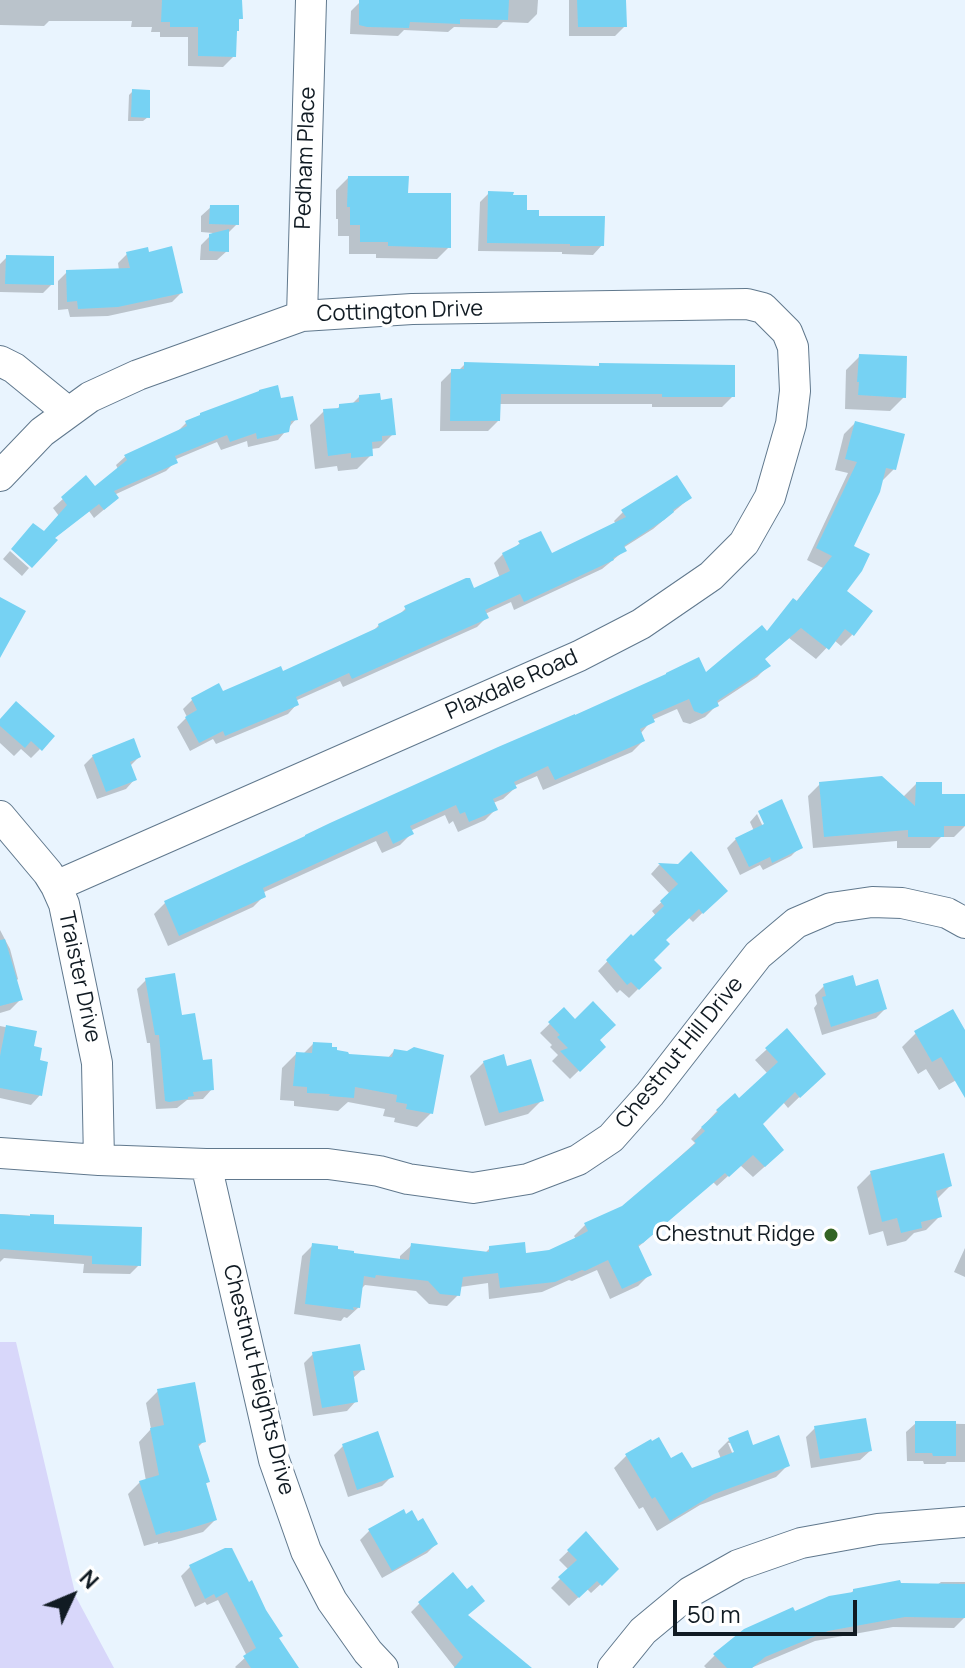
<!DOCTYPE html>
<style>
body{margin:0}
#map{position:relative;width:965px;height:1668px;overflow:hidden;background:#e9f4fe;font-family:Manrope,sans-serif}
canvas{display:block}
.north{position:absolute;left:32px;top:1556px;width:80px;height:80px;-webkit-text-stroke:6px #fff;paint-order:stroke;rotate:46deg;font-size:22px;font-weight:700;line-height:32px;text-align:center;color:#111b23}
.north::after{content:'';display:block;margin:auto;width:28px;height:36px;background:#111b23;clip-path:polygon(50% 0,100% 100%,50% 72%,0 100%)}
.scale{position:absolute;left:673px;top:1600px;width:184px;height:36px;box-sizing:border-box;border:4px solid #111b23;border-top:0;padding-left:10px;font-size:24px;line-height:28px;white-space:nowrap;color:#111b23;-webkit-text-stroke:6px #fff;paint-order:stroke}
</style>
<div id="map">
<canvas width="965" height="1668"></canvas>
<div class="north">N</div>
<div class="scale">50 m</div>
</div>
<script>
const g = document.querySelector('canvas').getContext('2d');
g.lineJoin = 'round';
function fill(path, color) {
  g.fillStyle = color;
  g.fill(path, 'evenodd');
}
function poly(rows) {
  const path = new Path2D();
  for (const r of rows) {
    path.moveTo(r[0], r[1]);
    for (let i = 2; i < r.length; i += 2) path.lineTo(r[i], r[i + 1]);
  }
  return path;
}
function trace(path, color, width, dash) {
  g.strokeStyle = color;
  g.lineWidth = width;
  g.lineCap = dash ? 'butt' : 'round';
  g.setLineDash(dash || []);
  g.stroke(path);
}
function label(font, color, halo, rows, align = 'center') {
  g.font = font + ' Manrope,sans-serif';
  g.lineWidth = 7;
  g.setLineDash([]);
  g.textBaseline = 'middle';
  g.strokeStyle = halo;
  g.fillStyle = color;
  for (const [text, x, y, turn = 0] of rows) {
    g.save();
    g.translate(x, y);
    g.rotate((+turn || 0) * Math.PI / 180);
    g.textAlign = isNaN(turn) ? turn : align;
    if (halo) g.strokeText(text, 0, 0);
    g.fillText(text, 0, 0);
    g.restore();
  }
}
fill(poly([
 [0,1342,16,1342,76,1597,114,1668,0,1668]
]), '#d8d7fa');
fill(poly([
 [0,0,241,0,241,18,237,21,235,32,234,56,223,67,188,66,188,37,160,37,160,32,151,32,152,27,131,27,132,21,49,21,44,26,0,25],
 [359,0,538,0,537,14,528,23,503,22,497,28,454,27,448,32,404,30,398,36,350,34,351,11,359,3],
 [569,0,626,0,625,26,615,36,569,36],
 [133,91,148,117,143,121,128,121,129,95],
 [348,178,406,195,449,247,437,259,376,258,376,254,349,254,349,236,338,236,338,219,336,219,336,190],
 [489,193,537,218,602,245,593,255,562,254,562,252,478,251,480,202],
 [211,207,237,224,227,234,227,251,217,260,200,260,201,245,213,233,201,232,201,216],
 [127,254,181,293,172,302,108,316,70,317,68,309,58,310,58,281,67,272,119,270,118,263],
 [7,257,52,284,43,293,0,292,0,264],
 [860,356,904,397,890,411,845,409,846,370],
 [465,364,733,396,722,407,652,407,652,404,499,404,498,421,488,431,440,431,441,382,452,371,458,371],
 [359,397,393,434,379,448,371,449,371,455,357,469,338,471,337,466,315,469,310,425,324,411,336,410,340,406,351,405],
 [279,401,296,419,278,440,248,447,247,441,221,450,217,442,174,460,175,462,166,471,114,495,107,507,94,518,89,511,53,539,44,533,59,516,53,508,86,478,95,488,118,469,116,465,126,456,177,432,186,423],
 [855,423,894,469,883,480,881,480,851,547,844,591,852,635,841,646,834,640,816,659,789,638,763,660,768,666,757,677,716,704,716,706,705,717,690,724,683,722,677,709,652,720,641,733,643,741,632,752,543,790,537,776,514,786,515,788,503,799,493,803,496,809,485,820,458,832,453,821,449,824,445,815,410,831,411,834,400,845,382,853,376,841,262,893,264,896,253,907,168,946,154,914,165,903,705,676,766,633,795,603,823,568,807,560,848,473,835,470,844,434],
 [690,498,653,529,623,548,624,551,602,569,514,610,511,602,485,614,486,618,477,627,343,687,340,681,295,701,297,704,288,714,216,744,213,739,190,751,177,727,187,717,183,709,192,700,223,694,282,674,372,632,379,625,397,617,406,608,473,590,500,578,494,563,503,554,512,550,520,543,552,556,616,524,614,521,623,512],
 [10,551,29,568,22,576,3,559],
 [16,704,40,749,31,758,21,749,14,756,0,743,0,721],
 [93,756,139,757,130,766,135,779,126,789,97,799,84,765],
 [820,784,903,797,916,784,940,796,965,796,965,826,954,837,941,837,930,848,897,848,897,841,813,848,808,796],
 [781,802,800,847,791,856,763,870,760,865,740,875,727,848,736,839,754,831,750,822,757,814,766,833,770,832,761,813,758,813],
 [659,865,678,866,725,891,693,922,688,917,664,940,652,960,659,968,629,998,620,990,617,993,598,971,631,937,632,939,656,916,652,911,670,894,651,874],
 [0,930,10,949,18,979,16,981,21,999,10,1010,0,1013],
 [146,980,181,1017,212,1089,203,1099,187,1100,177,1108,156,1109,150,1043,147,1043,137,989],
 [824,986,855,988,885,1009,876,1018,822,1035,814,1008,817,1004,815,995],
 [564,1010,603,1047,570,1079,552,1061,558,1055,550,1047,552,1045,540,1033],
 [0,1026,35,1033,32,1048,40,1095,31,1105,0,1098],
 [787,1031,823,1074,788,1108,783,1102,760,1124,771,1161,753,1177,740,1165,717,1186,713,1182,637,1248,650,1274,638,1286,610,1299,597,1270,572,1281,569,1280,542,1292,489,1299,488,1283,460,1287,458,1295,447,1306,429,1304,416,1291,365,1285,362,1288,359,1307,347,1318,344,1317,341,1321,294,1314,302,1256,313,1245,351,1254,400,1261,400,1256,412,1245,485,1253,490,1248,524,1255,550,1252,576,1239,574,1236,586,1224,623,1208,695,1143,691,1139,717,1111,735,1096,739,1100,768,1074,755,1060],
 [916,1033,965,1034,965,1075,939,1090,926,1069,918,1074,902,1047],
 [313,1044,348,1056,387,1059,394,1051,431,1113,417,1127,394,1122,395,1118,383,1116,385,1109,348,1102,338,1111,294,1106,294,1101,280,1100,282,1068,296,1054,303,1054],
 [484,1062,506,1069,541,1101,528,1114,485,1126,470,1076],
 [871,1173,950,1186,936,1200,940,1216,926,1230,914,1233,906,1241,887,1246,883,1231,869,1235,857,1187],
 [0,1214,52,1217,52,1226,139,1265,130,1274,83,1273,84,1264,4,1258,0,1262],
 [965,1248,965,1277,954,1272],
 [313,1354,363,1369,352,1379,356,1401,347,1411,313,1416,304,1363],
 [158,1391,204,1441,197,1448,208,1482,204,1485,215,1520,203,1532,171,1541,158,1544,158,1542,144,1546,128,1494,140,1482,146,1481,139,1442,151,1429,146,1403],
 [916,1423,965,1424,965,1462,947,1462,945,1464,924,1464,923,1461,907,1461,906,1432],
 [815,1428,870,1451,860,1460,811,1468,806,1437],
 [730,1439,752,1448,788,1465,776,1477,700,1505,657,1531,643,1507,639,1509,614,1468,626,1456,650,1442,671,1461,691,1470,721,1459,718,1451],
 [728,1443,733,1443,736,1462],
 [343,1446,391,1477,382,1486,348,1497,334,1455],
 [369,1531,436,1544,427,1553,382,1578,360,1540],
 [586,1534,617,1569,591,1593,587,1589,569,1606,551,1588,569,1570,559,1560],
 [225,1550,277,1639,296,1668,236,1668,235,1667,247,1656,218,1600,207,1605,205,1602,195,1607,181,1576,190,1567],
 [941,1582,965,1582,965,1617,954,1628,893,1627,815,1641,751,1668,706,1668,704,1666,715,1655,794,1613,850,1594,854,1590,899,1585,937,1585],
 [420,1603,466,1616,529,1668,455,1668,411,1612]
]), '#0003');
fill(poly([
 [162,0,242,0,243,19,239,19,239,31,237,31,236,57,198,56,198,27,170,27,170,22,161,22],
 [359,0,509,0,508,20,460,19,460,24,410,22,409,28,367,27,359,25],
 [577,0,626,0,627,27,578,27],
 [132,89,150,90,150,118,131,117],
 [348,176,409,176,408,193,451,193,451,248,388,246,388,242,360,242,360,225,350,225,350,207,347,207],
 [488,191,514,192,513,195,527,195,527,210,539,210,539,216,605,216,604,246,570,246,570,244,487,243],
 [210,205,239,205,239,225,209,224],
 [229,229,229,252,209,251,209,234],
 [172,246,183,293,118,307,78,309,77,301,67,302,66,270,130,268,126,252,148,247,149,252],
 [6,255,54,256,54,285,5,284],
 [859,354,907,356,906,398,858,395,859,382,857,382],
 [464,362,599,366,599,363,735,365,735,397,662,397,662,394,501,394,500,421,450,421,451,369,464,369],
 [278,385,281,398,293,396,298,420,291,421,289,432,257,439,256,433,230,442,227,435,175,456,178,463,114,491,119,498,104,510,99,504,55,538,58,540,32,568,11,549,33,523,44,531,67,505,61,497,86,475,95,486,127,460,124,455,187,426,185,421,200,415,200,413,259,391,259,390],
 [380,393,381,400,392,398,396,435,382,436,382,441,372,442,373,456,351,458,351,453,328,456,323,409,339,408,339,404,359,402,359,395],
 [855,421,905,434,896,470,886,468,880,492,854,546,870,554,862,571,847,591,873,611,854,636,845,629,829,650,801,628,765,659,771,666,717,701,719,706,702,714,694,711,689,699,652,715,655,722,640,729,645,741,555,780,548,766,514,782,517,788,493,799,498,810,469,822,465,812,460,814,456,805,410,826,414,834,393,844,387,831,263,888,266,897,179,936,164,901,305,836,305,835,330,823,498,747,575,714,575,715,666,674,666,673,699,657,706,672,762,625,767,631,793,598,797,601,832,556,816,548,857,462,845,459],
 [677,475,692,498,673,510,674,512,664,520,624,546,627,551,613,558,614,560,524,602,520,594,485,610,489,618,352,679,349,673,296,697,299,705,225,736,223,731,199,743,185,717,197,710,191,698,219,683,223,691,281,666,283,671,379,627,378,624,406,610,404,606,466,578,470,578,474,588,510,571,502,553,520,544,518,541,541,531,552,553,626,517,621,510],
 [0,597,26,611,0,658],
 [16,701,55,736,42,751,31,741,25,748,0,726,0,719],
 [134,738,141,757,130,762,137,780,106,792,92,755],
 [882,776,915,806,916,782,942,782,942,794,965,794,965,826,944,826,944,837,908,837,908,830,824,837,819,782],
 [782,799,803,848,772,863,770,857,749,867,735,838,764,824,758,811],
 [691,851,728,891,703,914,699,909,666,940,670,944,654,960,662,968,639,990,631,982,627,985,606,960,631,934,633,936,664,906,660,901,678,884,658,863,678,864],
 [5,939,23,1000,0,1006,0,940],
 [175,973,182,1015,195,1013,203,1060,212,1059,214,1090,193,1092,194,1096,188,1097,188,1099,169,1102,165,1101,159,1035,155,1035,145,978],
 [853,975,856,986,878,979,887,1009,831,1027,822,997,826,996,823,984],
 [593,1001,616,1025,600,1040,606,1047,580,1072,560,1051,568,1048,557,1037,560,1035,548,1022,564,1007,575,1019],
 [953,1009,965,1030,965,1098,941,1057,932,1062,914,1031],
 [6,1025,37,1031,34,1046,42,1048,40,1060,48,1062,42,1096,0,1088,0,1056],
 [787,1028,826,1074,800,1098,795,1092,763,1124,784,1150,765,1167,753,1155,729,1177,725,1173,643,1243,638,1245,652,1275,622,1289,608,1260,585,1271,582,1270,555,1282,500,1288,498,1273,463,1277,460,1296,440,1294,428,1281,376,1275,375,1278,364,1276,360,1308,353,1307,354,1310,305,1304,312,1243,338,1246,338,1249,354,1251,354,1253,409,1260,411,1243,489,1252,489,1246,525,1242,526,1253,549,1250,579,1236,588,1231,584,1223,622,1206,696,1143,694,1141,705,1131,701,1127,718,1112,716,1110,735,1093,739,1098,778,1062,765,1048],
 [313,1042,332,1043,332,1047,337,1047,337,1050,348,1052,349,1054,392,1057,394,1049,407,1051,414,1047,444,1055,433,1114,406,1109,407,1104,396,1102,397,1095,355,1087,354,1098,329,1096,330,1094,307,1093,307,1087,293,1086,296,1052,312,1053],
 [504,1054,507,1066,531,1059,544,1101,499,1113,483,1061],
 [944,1153,952,1186,936,1191,942,1217,921,1222,922,1228,901,1233,897,1218,882,1222,870,1171],
 [0,1214,30,1216,30,1214,54,1215,54,1224,142,1227,141,1266,92,1264,92,1256,0,1249],
 [360,1344,365,1370,353,1371,358,1402,322,1408,312,1352],
 [195,1382,206,1442,198,1444,210,1482,206,1483,217,1520,185,1530,170,1533,170,1531,156,1535,139,1481,159,1475,150,1428,164,1425,157,1389],
 [866,1418,872,1451,820,1459,814,1426],
 [915,1421,956,1421,956,1456,933,1456,932,1453,915,1453],
 [748,1430,753,1445,779,1435,790,1466,714,1494,670,1521,655,1497,652,1499,625,1454,651,1439,652,1441,659,1437,671,1458,682,1452,692,1468,734,1452,728,1438],
 [378,1431,394,1477,357,1490,342,1444],
 [404,1509,406,1514,412,1510,418,1521,423,1518,438,1544,392,1571,368,1529],
 [586,1531,619,1569,602,1586,597,1581,579,1598,558,1577,577,1560,567,1550],
 [225,1548,232,1548,249,1582,252,1580,266,1610,283,1636,279,1638,299,1668,251,1668,243,1656,256,1648,227,1592,216,1598,214,1594,205,1599,189,1565],
 [453,1572,467,1589,472,1585,485,1601,468,1615,532,1668,454,1668,463,1657,418,1602],
 [900,1580,901,1583,965,1584,965,1618,905,1617,828,1631,765,1657,752,1668,727,1668,713,1654,744,1629,793,1607,795,1611,829,1596,853,1592,853,1589]
]), '#76d2f3');
const minor = poly([
 [302,316,311,0],
 [0,361,14,368,68,412],
 [0,476,42,432,90,397,138,375,302,316,412,309,747,304,763,308,787,332,793,347,795,391,791,424,770,497,744,543,711,576,641,624,579,656,56,886],
 [0,816,48,873,56,886,64,904,97,1063,99,1160],
 [0,1153,99,1160,206,1164,328,1164,379,1171,408,1179,473,1188,528,1179,578,1160,611,1138,650,1094,758,955,796,923,831,908,872,902,902,903,947,913,965,923],
 [206,1164,274,1460,306,1551,332,1601,368,1652,383,1668],
 [613,1668,643,1631,690,1592,738,1565,801,1543,878,1529,965,1522]
]);
trace(minor, '#60788d', 32);
trace(minor, '#fff', 30);
for (const [x, y, r, color] of [
 [831,1235,8,"#356423"]
]) {
  const dot = new Path2D();
  dot.arc(x, y, r, 0, 2 * Math.PI);
  g.fillStyle = color;
  g.fill(dot);
  trace(dot, '#fff', 3);
}
label('22px', '#111b23', '#fff', [
 ["Pedham Place",306,158,-88],
 ["Cottington Drive",400,312,-2],
 ["Plaxdale Road",512,685,-24],
 ["Traister Drive",79,977,78],
 ["Chestnut Hill Drive",680,1053,-51],
 ["Chestnut Heights Drive",258,1380,76]
]);
label('22px', '#111b23', '#fff', [
 ["Chestnut Ridge",815,1235]
], 'right');
</script>
